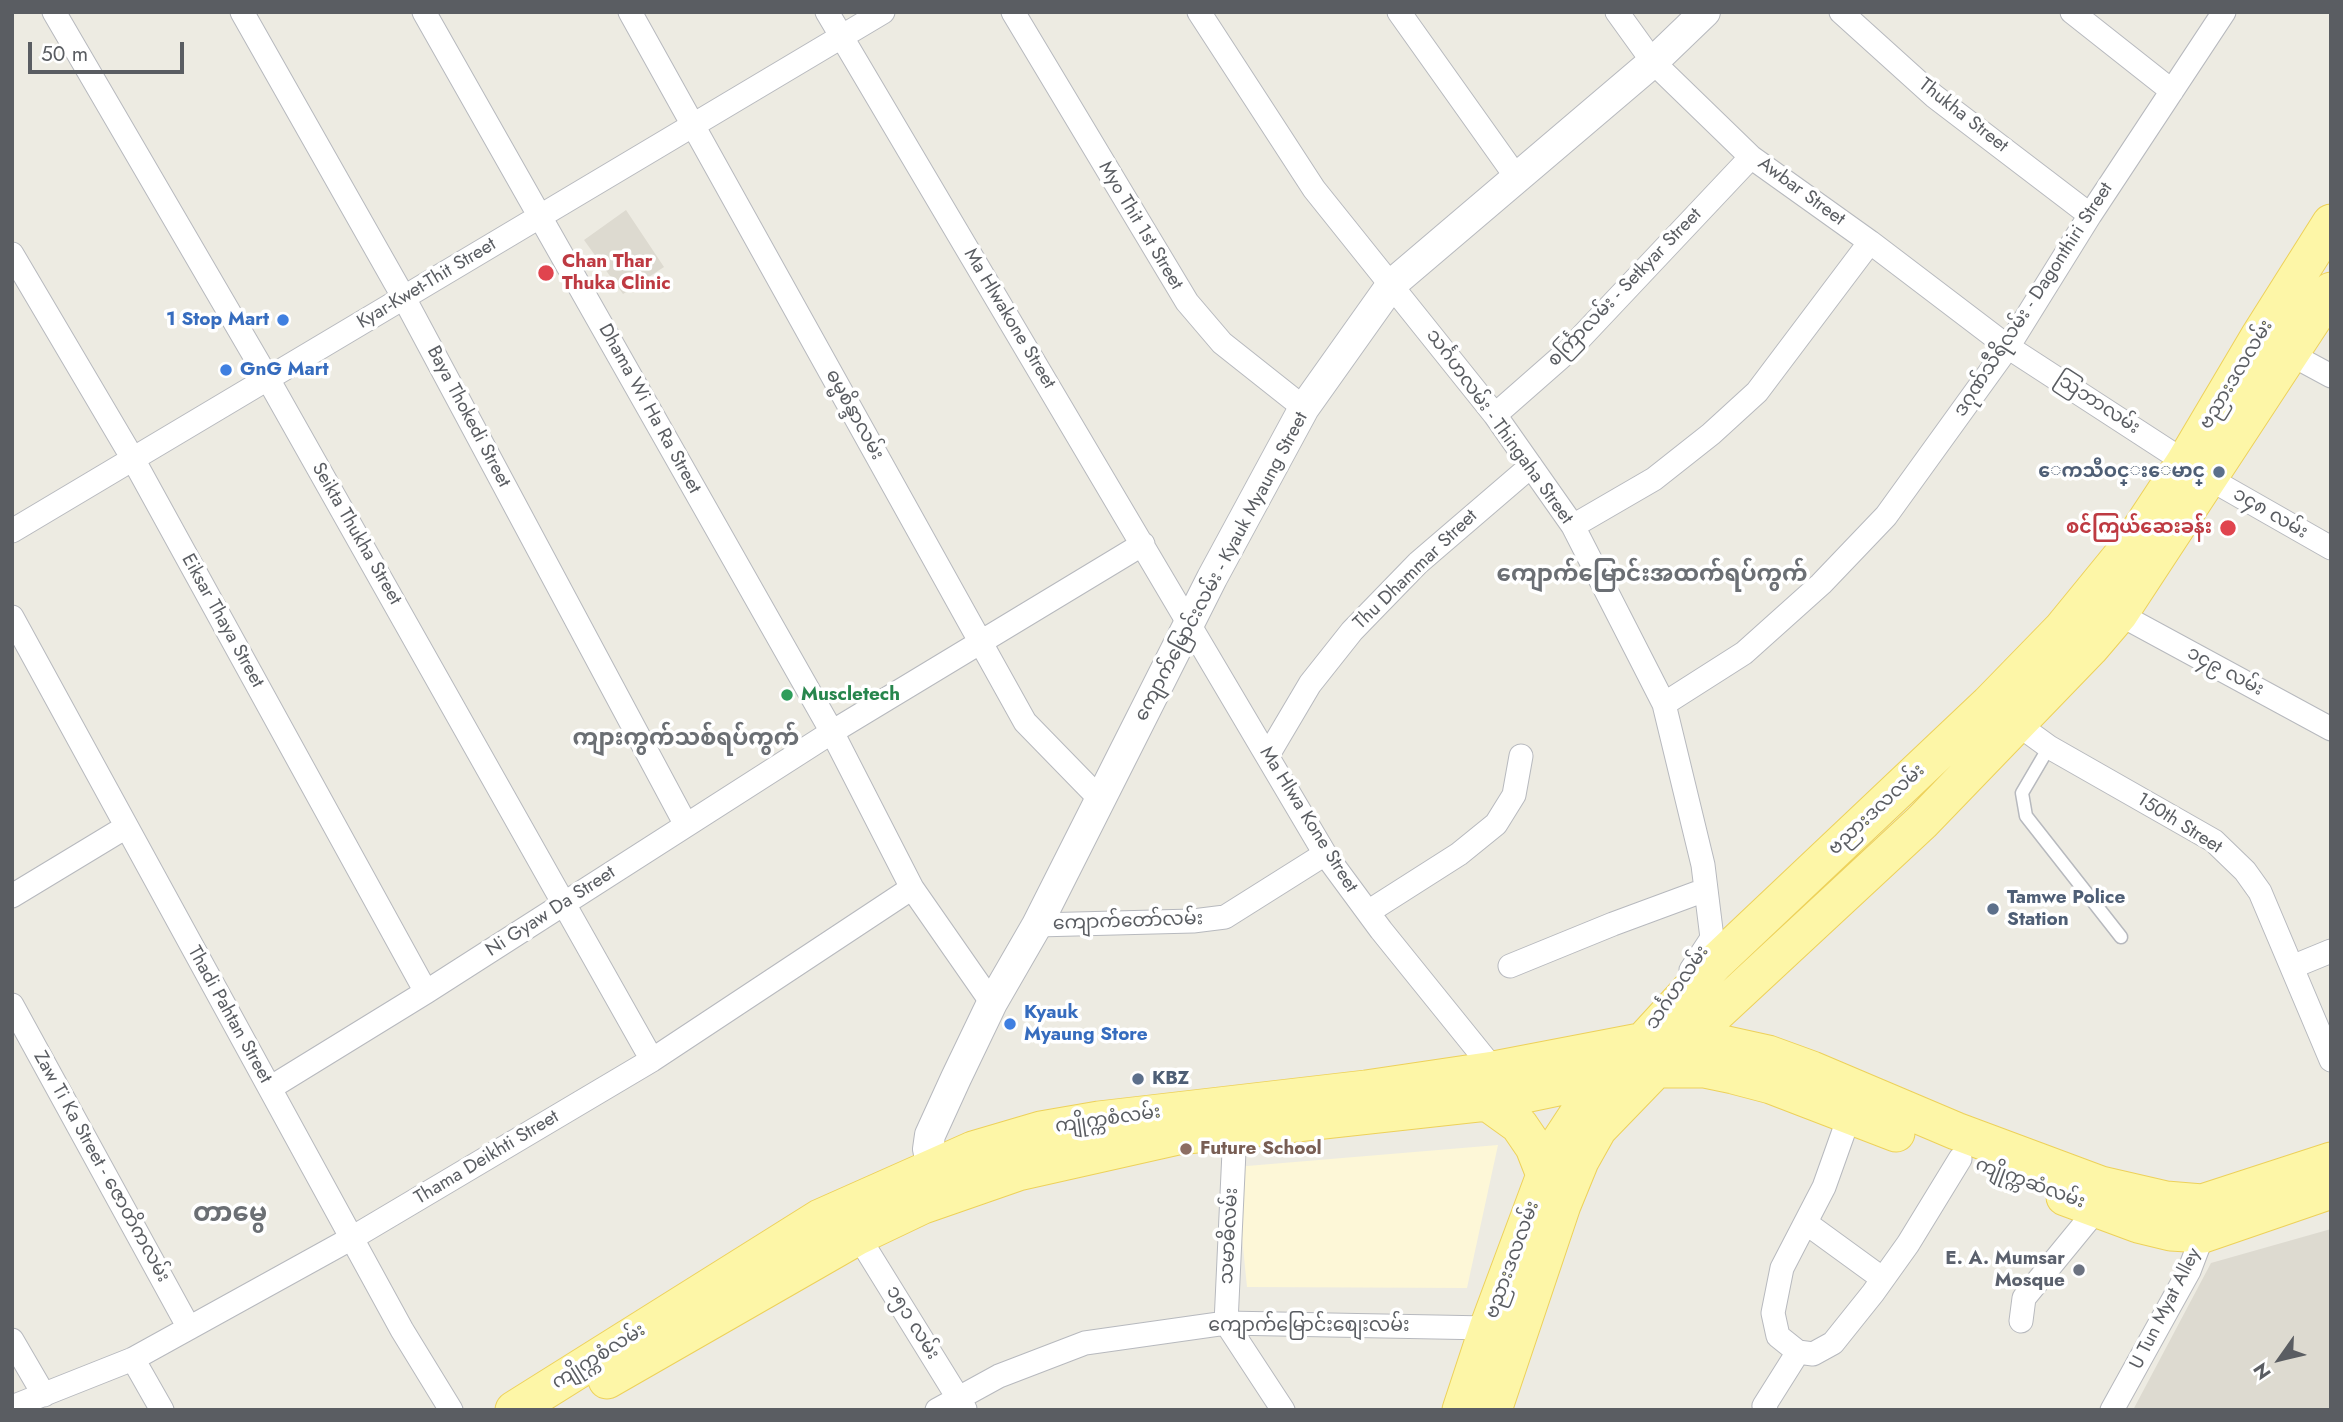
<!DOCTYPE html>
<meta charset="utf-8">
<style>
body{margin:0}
#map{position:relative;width:2343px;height:1422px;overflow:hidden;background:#edebe2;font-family:Jost,sans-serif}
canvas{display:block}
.frame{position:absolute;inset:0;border:14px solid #5a5d62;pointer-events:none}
.north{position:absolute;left:2245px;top:1324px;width:70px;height:70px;-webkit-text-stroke:5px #fff;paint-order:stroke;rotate:236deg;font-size:19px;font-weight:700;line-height:28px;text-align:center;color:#5a5d62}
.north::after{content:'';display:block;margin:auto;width:24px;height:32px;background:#5a5d62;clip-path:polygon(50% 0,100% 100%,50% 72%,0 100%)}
.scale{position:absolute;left:28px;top:42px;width:156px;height:32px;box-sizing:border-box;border:4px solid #5a5d62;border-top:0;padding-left:9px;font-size:21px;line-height:24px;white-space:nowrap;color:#5a5d62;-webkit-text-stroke:5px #fff;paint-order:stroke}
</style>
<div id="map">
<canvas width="2343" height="1422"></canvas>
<div class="frame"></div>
<div class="north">N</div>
<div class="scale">50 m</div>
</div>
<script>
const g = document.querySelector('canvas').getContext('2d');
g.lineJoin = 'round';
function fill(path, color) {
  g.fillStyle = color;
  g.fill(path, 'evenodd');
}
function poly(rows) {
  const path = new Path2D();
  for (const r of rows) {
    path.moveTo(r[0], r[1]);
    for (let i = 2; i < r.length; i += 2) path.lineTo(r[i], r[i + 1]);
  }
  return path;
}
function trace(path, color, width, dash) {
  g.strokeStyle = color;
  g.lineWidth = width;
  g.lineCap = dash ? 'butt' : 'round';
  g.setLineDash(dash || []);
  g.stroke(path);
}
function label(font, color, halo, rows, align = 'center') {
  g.font = font + ' Jost,"Noto Sans Myanmar",sans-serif';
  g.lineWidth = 7;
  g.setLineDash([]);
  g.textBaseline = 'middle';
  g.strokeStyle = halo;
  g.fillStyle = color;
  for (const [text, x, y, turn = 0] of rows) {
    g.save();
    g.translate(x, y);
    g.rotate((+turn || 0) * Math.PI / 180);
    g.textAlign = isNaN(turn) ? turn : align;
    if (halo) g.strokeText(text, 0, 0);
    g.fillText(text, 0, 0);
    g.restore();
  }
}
fill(poly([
 [1498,1145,1467,1288,1247,1287,1235,1167]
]), '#fdf7d7');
fill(poly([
 [626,210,664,267,623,294,584,240],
 [2331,1229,2331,1410,2133,1410,2211,1263]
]), '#dddad0');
const service = poly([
 [2049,747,2022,793,2026,816,2121,937]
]);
const minor = poly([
 [54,12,268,379,652,1060],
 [242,12,404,298,686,825],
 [424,12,832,732,912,888,992,1003],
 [630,12,1025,722,1101,800],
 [827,12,1325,854,1381,930,1494,1070],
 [1013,12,1187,302,1222,343,1304,408],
 [1199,12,1314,189,1495,415,1573,526,1664,704,1703,865,1712,938,1691,970],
 [1399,12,1517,178],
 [1617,12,1653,62,1751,157,1870,242,2008,347,2185,462],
 [1841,12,1934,96,2090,215],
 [2072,12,2172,91],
 [12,254,133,459,426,992],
 [2281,349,2331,376],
 [1495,415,1569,350,1751,157],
 [2210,479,2331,548],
 [1573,526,1654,479,1711,434,1757,392,1870,242],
 [12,531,883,12],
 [2119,614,2331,729],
 [12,617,402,1330,451,1410],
 [1664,704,1744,653,1821,584,1886,516,2008,347,2090,215,2224,12],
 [2016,723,2049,747,2214,841,2245,871,2260,892,2331,1060],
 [1268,755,1310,684,1352,631,1418,563,1531,466],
 [12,896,126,827],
 [1368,912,1459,854,1496,824,1514,795,1521,756],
 [1037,925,1193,921,1225,917,1325,854],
 [1510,966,1613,924,1705,890],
 [2292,967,2331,951],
 [12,1005,189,1328],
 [270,1088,426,992,832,732,1143,544],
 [1850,1114,1824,1187,1782,1268,1773,1313,1778,1336,1798,1352,1813,1354,1833,1343,1873,1293,1908,1244,1960,1159],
 [1235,1130,1226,1323,1283,1410],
 [1806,1223,1883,1279],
 [858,1236,965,1409],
 [2021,1321,2024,1298,2097,1209],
 [12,1340,44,1395],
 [133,1359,162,1410],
 [12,1407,133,1359,352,1238,652,1060,912,888],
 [937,1410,999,1376,1085,1343,1226,1323,1488,1328],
 [1766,1410,1764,1406,1798,1352],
 [2112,1410,2189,1271,2203,1234,2202,1222]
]);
const tertiary = poly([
 [939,1186,932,1168,928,1149,930,1135,956,1078,992,1003,1037,925,1212,578,1304,408,1392,284,1653,62,1705,12]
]);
const primary = poly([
 [1487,1102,1519,1125,1534,1147,1545,1175],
 [2065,1197,2138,1224,2171,1232,2203,1234,2331,1190],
 [607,1380,858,1236,923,1205,1018,1172,1178,1136,1487,1102,1611,1076,1656,1069,1704,1069,1733,1075,1771,1085,1896,1133],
 [514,1410,820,1218,973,1150,1041,1130,1099,1120,1366,1089,1494,1070,1640,1042,1691,1037,1768,1054,1812,1070,1956,1131,2101,1185,2166,1200,2202,1203,2331,1161],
 [1461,1410,1488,1328,1545,1175,1561,1140,1582,1108,1715,963,1989,704,2062,629,2129,547,2185,462,2259,337,2331,223],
 [1493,1410,1562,1205,1580,1161,1598,1129,1656,1069,1922,822,2090,648,2119,614,2331,291]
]);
trace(service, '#b7b9be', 15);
trace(minor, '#b7b9be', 25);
trace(tertiary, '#b7b9be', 32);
trace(primary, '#edd15a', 39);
trace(service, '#fff', 12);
trace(minor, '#fff', 23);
trace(tertiary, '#fff', 30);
trace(primary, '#fdf6a7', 37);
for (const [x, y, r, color] of [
 [546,273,9,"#e0444e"],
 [283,320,7,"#3f7fe0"],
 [226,370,7,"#3f7fe0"],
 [2219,472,7,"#5c6f8a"],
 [2228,528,9,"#e0444e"],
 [787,695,7,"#2e9e5b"],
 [1993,909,7,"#5c6f8a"],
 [1010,1024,7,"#3f7fe0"],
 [1138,1079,7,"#5c6f8a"],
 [1186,1149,7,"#8d6e63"],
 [2079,1270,7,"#6b7280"]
]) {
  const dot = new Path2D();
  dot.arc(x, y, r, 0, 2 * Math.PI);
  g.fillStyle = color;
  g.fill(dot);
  trace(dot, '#fff', 2.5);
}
label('19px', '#5a5d62', '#fff', [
 ["Thukha Street",1963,116,38],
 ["Awbar Street",1801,192,36],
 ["Myo Thit 1st Street",1140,226,59],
 ["Kyar-Kwet-Thit Street",427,284,-31],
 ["စင်္ကြာလမ်း - Setkyar Street",1625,288,-46],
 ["ဒဂုဏ်သီရိလမ်း - Dagonthiri Street",2034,300,-57],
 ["Ma Hlwakone Street",1009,319,59],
 ["ဗညားဒလလမ်း",2237,375,-59],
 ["ဩဘာလမ်း",2097,404,33],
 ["Dhama Wi Ha Ra Street",649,409,61],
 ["ဓမ္မစိန္ဒာလမ်း",854,415,61],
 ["Baya Thokedi Street",468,417,62],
 ["သင်္ဂဟလမ်း - Thingaha Street",1499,427,54],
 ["၁၄၈ လမ်း",2270,514,30],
 ["Seikta Thukha Street",356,534,60],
 ["ကျောက်မြောင်းလမ်း - Kyauk Myaung Street",1222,567,-62],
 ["Thu Dhammar Street",1416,570,-44],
 ["Eiksar Thaya Street",222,621,61],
 ["၁၄၉ လမ်း",2225,672,28],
 ["ဗညားဒလလမ်း",1877,810,-43],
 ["Ma Hlwa Kone Street",1308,820,58],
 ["150th Street",2179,824,32],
 ["Ni Gyaw Da Street",551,912,-33],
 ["ကျောက်တော်လမ်း",1128,922,-2],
 ["သင်္ဂဟလမ်း",1678,988,-56],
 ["Thadi Pahtan Street",229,1015,61],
 ["ကျိုက္ကစံလမ်း",1108,1120,-8],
 ["Thama Deikhti Street",487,1158,-31],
 ["Zaw Ti Ka Street - ဇောတိကလမ်း",101,1167,61],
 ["ကျိုက္ကဆံလမ်း",2030,1184,20],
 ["သမာဓိလမ်း",1230,1236,-87],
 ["ဗညားဒလလမ်း",1513,1260,-70],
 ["U Tun Myat Alley",2166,1309,-63],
 ["၁၅၁ လမ်း",912,1323,58],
 ["ကျောက်မြောင်းစျေးလမ်း",1309,1326],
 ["ကျိုက္ကစံလမ်း",599,1357,-32]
]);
label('bold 19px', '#be3a42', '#fff', [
 ["Chan Thar",562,262],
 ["Thuka Clinic",562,284],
 ["စင်ကြယ်ဆေးခန်း",2212,528,"right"]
], 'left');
label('bold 19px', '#366cbe', '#fff', [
 ["1 Stop Mart",269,320,"right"],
 ["GnG Mart",240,370],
 ["Kyauk",1024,1013],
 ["Myaung Store",1024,1035]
], 'left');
label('bold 19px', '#4e5e75', '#fff', [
 ["ေကသီဝင္းေမာင္",2205,472,"right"],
 ["Tamwe Police",2007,898],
 ["Station",2007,920],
 ["KBZ",1152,1079]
], 'left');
label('bold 19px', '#27864d', '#fff', [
 ["Muscletech",801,695]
], 'left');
label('bold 19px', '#785e54', '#fff', [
 ["Future School",1200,1149]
], 'left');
label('bold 19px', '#5b616d', '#fff', [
 ["E. A. Mumsar",2065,1259],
 ["Mosque",2065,1281]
], 'right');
label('bold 23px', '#6b6f74', '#fff', [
 ["ကျောက်မြောင်းအထက်ရပ်ကွက်",1652,575],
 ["ကျားကွက်သစ်ရပ်ကွက်",686,739]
]);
label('bold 26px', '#6b6f74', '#fff', [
 ["တာမွေ",230,1215]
]);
</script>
